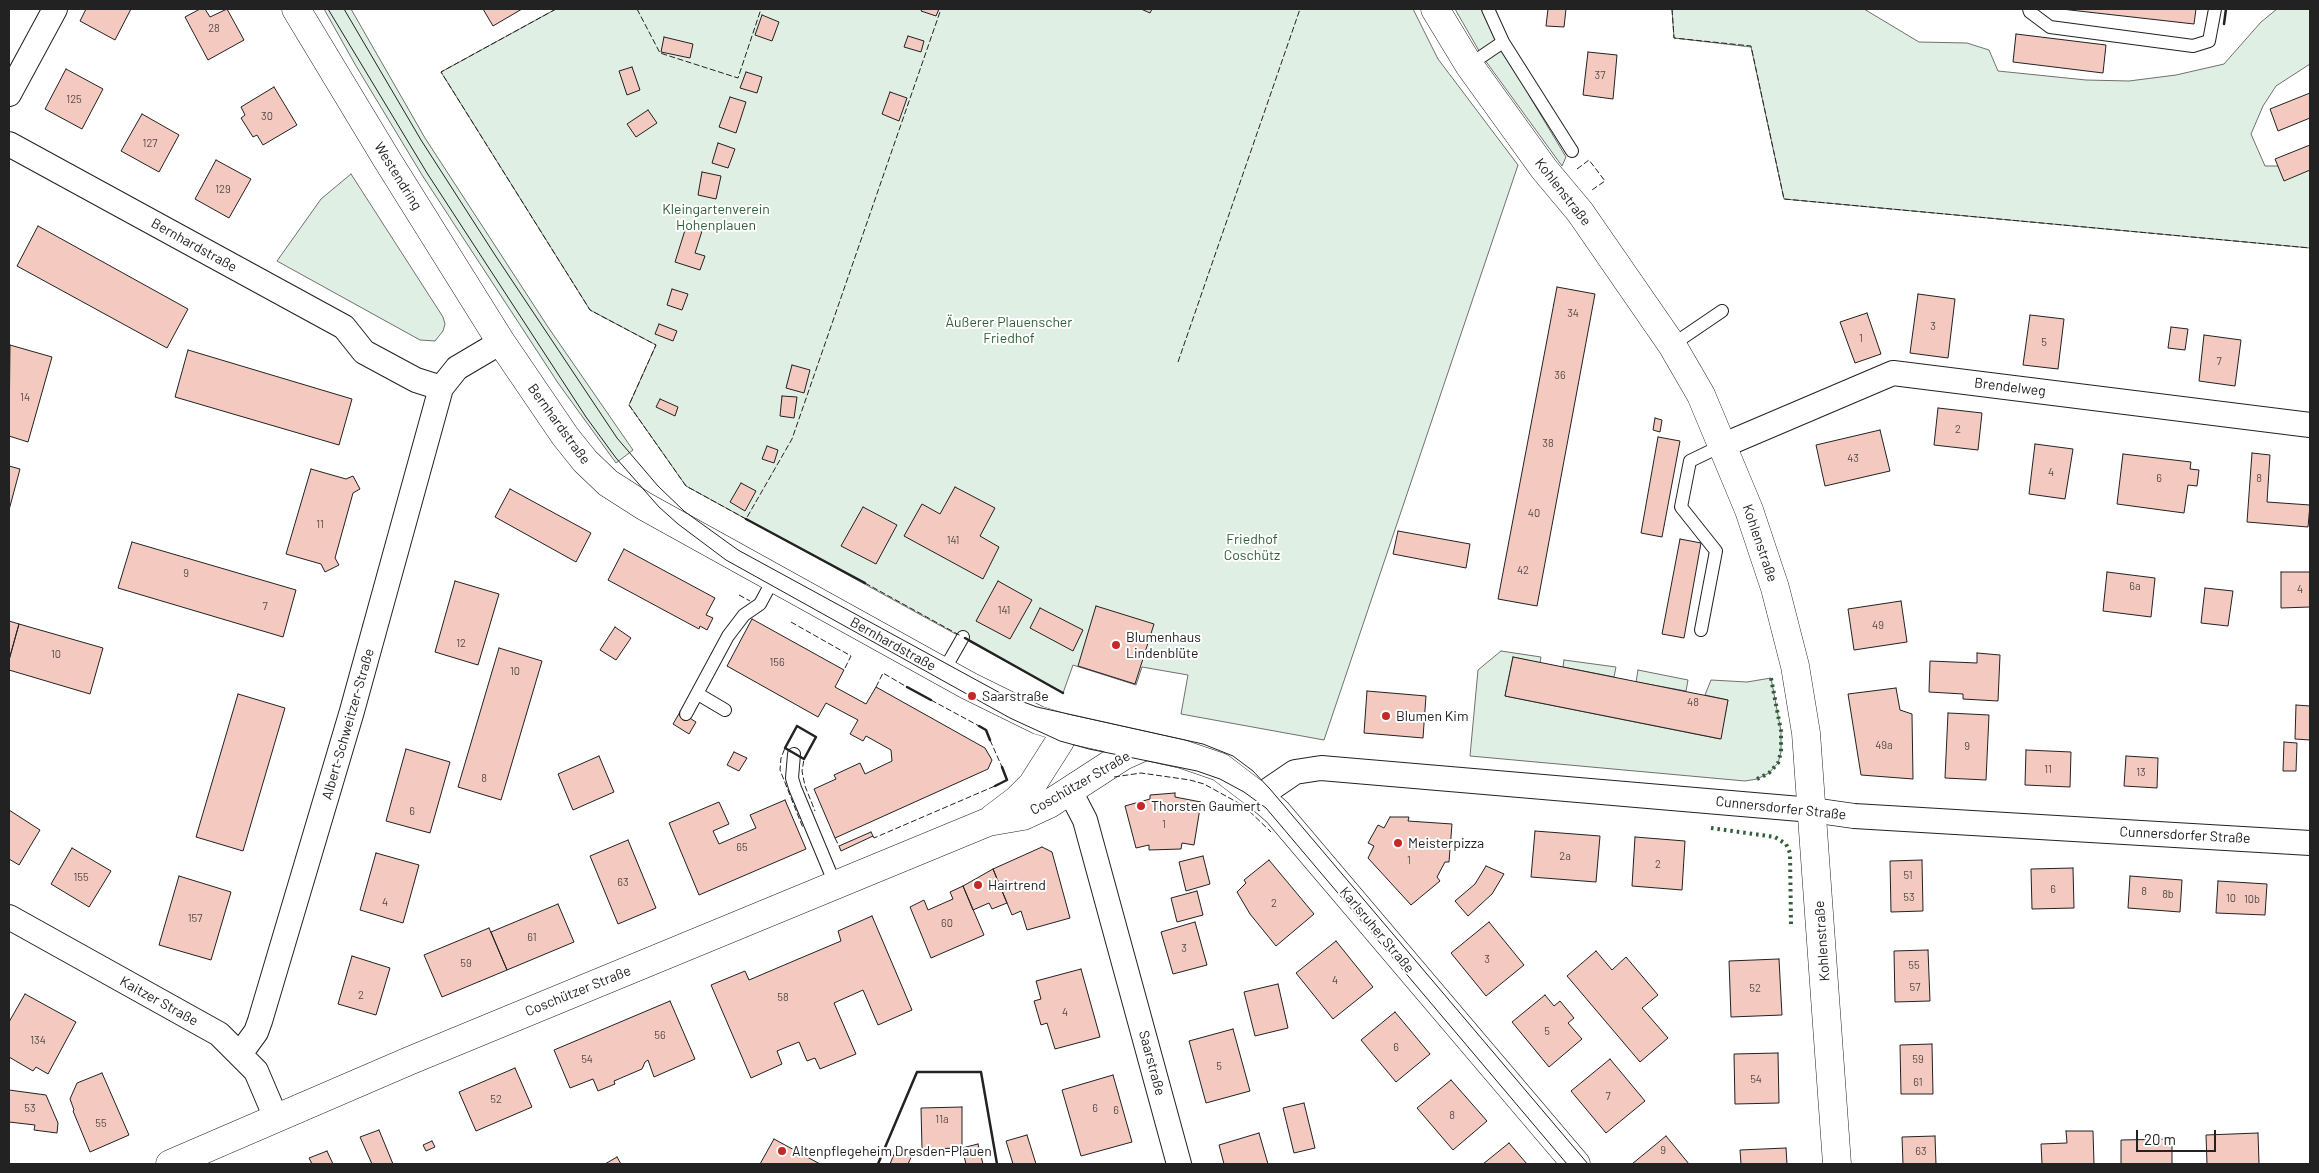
<!DOCTYPE html>
<meta charset="utf-8">
<style>
body{margin:0}
#map{position:relative;width:2319px;height:1173px;overflow:hidden;background:#fff;font-family:Barlow,sans-serif}
canvas{display:block}
.frame{position:absolute;inset:0;border:10px solid #222;pointer-events:none}
.scale{position:absolute;left:2136px;top:1130px;width:80px;height:22px;box-sizing:border-box;border:2px solid #222;border-top:0;padding-left:6px;font-size:15px;line-height:18px;white-space:nowrap;color:#222;-webkit-text-stroke:4px #fff;paint-order:stroke}
</style>
<div id="map">
<canvas width="2319" height="1173"></canvas>
<div class="frame"></div>
<div class="scale">20 m</div>
</div>
<script>
const g = document.querySelector('canvas').getContext('2d');
g.lineJoin = 'round';
function fill(path, color) {
  g.fillStyle = color;
  g.fill(path, 'evenodd');
}
function poly(rows) {
  const path = new Path2D();
  for (const r of rows) {
    path.moveTo(r[0], r[1]);
    for (let i = 2; i < r.length; i += 2) path.lineTo(r[i], r[i + 1]);
  }
  return path;
}
function trace(path, color, width, dash) {
  g.strokeStyle = color;
  g.lineWidth = width;
  g.lineCap = dash ? 'butt' : 'round';
  g.setLineDash(dash || []);
  g.stroke(path);
}
function label(font, color, halo, rows, align = 'center') {
  g.font = font + ' Barlow,sans-serif';
  g.lineWidth = 4;
  g.setLineDash([]);
  g.textBaseline = 'middle';
  g.strokeStyle = halo;
  g.fillStyle = color;
  for (const [text, x, y, turn = 0] of rows) {
    g.save();
    g.translate(x, y);
    g.rotate((+turn || 0) * Math.PI / 180);
    g.textAlign = isNaN(turn) ? turn : align;
    if (halo) g.strokeText(text, 0, 0);
    g.fillText(text, 0, 0);
    g.restore();
  }
}
const green = poly([
 [324,9,351,9,425,138,548,327,633,450,616,463,558,383,422,175,356,66,324,9],
 [556,9,1413,9,1438,59,1518,165,1324,740,1181,714,1188,675,1142,667,1136,685,1073,665,1063,693,686,486,629,405,656,345,590,310,441,72,556,9],
 [1455,9,1488,9,1530,97,1566,157,1562,166,1482,56,1455,9],
 [1672,9,1864,9,1919,42,1967,43,1989,50,1998,71,2086,80,2129,81,2176,75,2224,64,2261,22,2277,9,2310,9,2310,64,2276,86,2263,106,2251,134,2265,166,2310,166,2310,248,1784,199,1751,47,1674,38,1672,9],
 [351,174,443,317,445,324,443,331,435,341,420,340,277,261,321,199,351,174],
 [1501,651,1541,657,1540,663,1513,657,1505,696,1720,739,1728,700,1705,695,1711,680,1747,682,1771,678,1781,731,1781,752,1778,763,1769,773,1757,779,1745,781,1470,756,1478,670,1501,651],
 [1564,660,1616,667,1614,677,1563,667,1564,660],
 [1638,670,1688,680,1686,691,1636,682,1638,670]
]);
fill(green, '#e0efe3');
trace(green, '#6f6f6f', 1);
const building = poly([
 [86,9,131,9,115,40,80,21,86,9],
 [200,9,205,9,210,17,227,9,244,40,208,60,185,17,200,9],
 [483,9,522,9,493,26,483,9],
 [922,9,939,9,936,16,921,11,922,9],
 [1141,9,1152,9,1150,13,1141,9],
 [1548,9,1566,9,1564,27,1546,26,1548,9],
 [2061,9,2196,9,2194,24,2061,9],
 [762,15,779,22,772,41,755,35,762,15],
 [2016,34,2106,45,2103,73,2013,62,2016,34],
 [908,36,924,41,921,52,904,47,908,36],
 [664,37,693,44,690,58,661,52,664,37],
 [1588,52,1617,55,1613,99,1583,95,1588,52],
 [632,67,640,90,627,95,619,71,632,67],
 [66,69,103,89,82,129,45,109,66,69],
 [746,72,762,77,757,93,740,88,746,72],
 [274,87,297,125,263,145,257,135,253,137,241,118,245,115,241,107,274,87],
 [890,92,907,98,899,121,882,114,890,92],
 [2310,93,2310,118,2278,131,2270,109,2310,93],
 [730,97,746,102,736,133,719,127,730,97],
 [648,110,657,123,636,137,627,124,648,110],
 [142,114,179,135,159,172,121,151,142,114],
 [718,143,735,149,728,168,712,163,718,143],
 [2310,145,2310,170,2284,181,2275,159,2310,145],
 [216,160,251,179,229,218,195,199,216,160],
 [702,172,721,176,716,199,698,195,702,172],
 [38,226,188,309,167,348,17,266,38,226],
 [686,227,702,231,695,253,705,256,700,270,675,262,686,227],
 [1557,287,1595,294,1537,606,1498,599,1557,287],
 [672,289,688,294,682,310,667,305,672,289],
 [1918,294,1955,299,1948,358,1910,353,1918,294],
 [1867,313,1881,354,1855,363,1840,322,1867,313],
 [2030,315,2064,319,2058,369,2023,365,2030,315],
 [659,324,677,331,673,341,655,334,659,324],
 [2171,327,2188,329,2185,350,2168,348,2171,327],
 [2204,335,2241,340,2235,386,2199,381,2204,335],
 [10,345,52,357,28,442,9,436,10,345],
 [188,350,352,399,339,445,175,397,188,350],
 [792,365,810,370,804,393,786,388,792,365],
 [782,396,797,397,794,418,780,416,782,396],
 [660,399,678,407,675,416,656,407,660,399],
 [1938,408,1982,413,1978,450,1934,445,1938,408],
 [1655,418,1662,420,1660,432,1653,430,1655,418],
 [1880,430,1890,471,1825,486,1816,445,1880,430],
 [1658,437,1680,441,1662,537,1641,533,1658,437],
 [2035,444,2073,449,2065,499,2029,494,2035,444],
 [767,446,778,450,774,463,762,459,767,446],
 [2252,453,2270,455,2267,502,2310,505,2308,527,2247,522,2252,453],
 [2123,454,2191,462,2190,469,2199,470,2197,486,2188,485,2184,513,2117,504,2123,454],
 [9,466,20,469,9,510,9,466],
 [311,469,346,479,353,476,360,489,353,493,335,558,339,565,325,572,321,564,286,554,311,469],
 [741,483,756,491,745,511,730,502,741,483],
 [955,487,995,508,980,536,999,547,983,579,904,536,922,504,940,514,955,487],
 [510,489,591,533,576,562,495,517,510,489],
 [863,507,897,525,876,564,841,546,863,507],
 [1398,531,1470,544,1466,568,1393,554,1398,531],
 [1680,539,1701,543,1684,638,1662,634,1680,539],
 [132,542,296,590,283,637,118,588,132,542],
 [624,549,715,598,706,615,713,618,707,630,700,626,699,629,608,580,624,549],
 [2107,572,2155,578,2151,617,2103,611,2107,572],
 [2281,572,2310,572,2310,607,2281,608,2281,572],
 [455,581,499,594,478,665,435,652,455,581],
 [998,581,1032,600,1010,639,976,621,998,581],
 [2205,588,2233,591,2228,626,2201,623,2205,588],
 [1901,601,1907,642,1854,650,1848,609,1901,601],
 [1096,606,1154,624,1135,684,1078,666,1096,606],
 [1040,608,1083,630,1073,651,1030,628,1040,608],
 [752,619,844,670,835,687,866,704,876,687,985,748,992,760,988,769,835,838,814,789,836,779,834,775,860,763,865,774,892,761,891,750,866,736,863,741,850,734,858,720,826,703,818,717,727,666,752,619],
 [9,621,19,624,9,660,9,621],
 [19,624,103,648,90,694,9,670,9,660,19,624],
 [615,627,631,638,616,660,600,650,615,627],
 [499,648,542,661,501,800,458,787,499,648],
 [1977,653,2000,655,1998,701,1963,699,1963,694,1929,692,1930,661,1977,663,1977,653],
 [1513,657,1728,700,1721,739,1505,696,1513,657],
 [1896,688,1900,710,1912,714,1913,779,1861,775,1848,694,1896,688],
 [1367,691,1426,696,1423,738,1364,733,1367,691],
 [238,694,285,708,243,851,196,837,238,694],
 [2296,705,2310,706,2310,740,2295,739,2296,705],
 [680,712,696,722,689,734,673,724,680,712],
 [1948,713,1989,715,1986,780,1945,778,1948,713],
 [2284,742,2297,743,2296,771,2283,771,2284,742],
 [406,749,450,762,430,833,386,821,406,749],
 [2026,750,2071,752,2070,787,2025,785,2026,750],
 [734,752,747,758,739,771,727,765,734,752],
 [599,756,614,792,573,810,558,774,599,756],
 [2126,756,2158,758,2157,788,2124,786,2126,756],
 [1175,793,1175,797,1201,802,1194,845,1182,843,1181,849,1149,850,1149,845,1136,848,1125,806,1150,799,1150,795,1175,793],
 [785,800,806,849,699,895,669,823,719,802,729,824,713,831,719,844,756,828,750,815,785,800],
 [9,810,40,830,19,865,9,859,9,810],
 [1390,817,1409,817,1408,821,1452,824,1449,862,1445,862,1437,877,1440,881,1411,905,1368,858,1374,846,1368,843,1378,825,1384,828,1390,817],
 [1535,831,1600,836,1596,882,1531,877,1535,831],
 [871,832,873,836,841,851,839,846,871,832],
 [1635,837,1685,841,1682,890,1632,886,1635,837],
 [628,840,656,908,618,924,590,856,628,840],
 [1042,847,1052,852,1070,918,1027,930,1021,911,1012,915,993,869,1042,847],
 [72,848,111,871,89,907,51,884,72,848],
 [376,853,419,865,403,923,360,910,376,853],
 [1203,856,1210,884,1186,891,1179,862,1203,856],
 [1269,860,1314,914,1276,946,1250,914,1237,892,1246,883,1244,880,1269,860],
 [1922,860,1923,911,1891,912,1890,861,1922,860],
 [1486,866,1504,874,1492,894,1468,916,1455,901,1475,884,1486,866],
 [2073,868,2074,908,2032,909,2031,869,2073,868],
 [993,869,1007,903,992,909,989,903,973,910,963,886,993,869],
 [179,876,231,892,211,960,159,945,179,876],
 [2130,876,2182,880,2180,912,2128,908,2130,876],
 [2218,881,2267,884,2265,915,2216,913,2218,881],
 [963,886,984,935,931,958,910,907,924,900,928,910,953,899,950,892,963,886],
 [1197,891,1203,915,1177,922,1171,898,1197,891],
 [558,904,574,942,507,970,491,932,558,904],
 [872,916,912,1010,878,1025,863,990,834,1003,856,1054,820,1069,815,1058,807,1061,799,1042,777,1051,782,1064,751,1078,711,985,745,971,749,980,796,960,841,941,838,931,872,916],
 [1195,922,1207,965,1173,974,1161,932,1195,922],
 [1489,922,1524,965,1486,996,1451,953,1489,922],
 [489,928,507,970,442,997,424,955,489,928],
 [1336,941,1373,987,1333,1019,1296,973,1336,941],
 [1928,950,1930,1001,1895,1002,1894,951,1928,950],
 [1596,951,1612,970,1626,957,1658,995,1642,1008,1668,1038,1640,1062,1567,976,1596,951],
 [352,956,390,968,376,1015,338,1004,352,956],
 [1779,959,1782,1015,1731,1017,1729,961,1779,959],
 [1081,969,1100,1037,1055,1049,1047,1023,1041,1025,1034,1001,1041,999,1036,981,1081,969],
 [1278,984,1288,1028,1255,1036,1244,992,1278,984],
 [25,994,76,1022,48,1074,36,1067,33,1071,9,1057,9,1022,25,994],
 [1545,995,1554,1006,1560,1001,1574,1018,1568,1023,1582,1039,1549,1067,1512,1022,1545,995],
 [670,1001,695,1059,654,1077,648,1060,645,1062,642,1069,614,1081,615,1084,598,1091,593,1079,570,1088,554,1050,670,1001],
 [1395,1012,1430,1054,1396,1082,1361,1040,1395,1012],
 [1233,1029,1250,1091,1206,1103,1189,1041,1233,1029],
 [1932,1044,1933,1094,1901,1094,1900,1045,1932,1044],
 [1778,1053,1779,1103,1735,1104,1734,1054,1778,1053],
 [1610,1059,1645,1101,1606,1133,1571,1091,1610,1059],
 [515,1068,532,1107,476,1131,459,1092,515,1068],
 [102,1073,129,1135,90,1152,73,1111,74,1110,70,1099,77,1083,102,1073],
 [1113,1075,1132,1142,1081,1156,1062,1090,1113,1075],
 [1451,1080,1487,1121,1453,1150,1417,1108,1451,1080],
 [9,1090,46,1095,58,1123,57,1133,34,1130,35,1125,9,1122,9,1090],
 [1304,1103,1315,1148,1294,1153,1283,1108,1304,1103],
 [962,1107,962,1148,922,1149,921,1108,962,1107],
 [379,1130,393,1164,372,1164,360,1137,379,1130],
 [2066,1131,2093,1131,2094,1164,2042,1164,2041,1144,2067,1143,2066,1131],
 [1259,1133,1268,1164,1224,1164,1219,1145,1259,1133],
 [2258,1133,2259,1164,2207,1164,2206,1135,2258,1133],
 [1027,1135,1036,1164,1013,1164,1006,1141,1027,1135],
 [1666,1136,1689,1164,1632,1164,1666,1136],
 [1935,1136,1936,1164,1903,1164,1902,1137,1935,1136],
 [774,1139,820,1164,760,1164,774,1139],
 [2172,1139,2172,1164,2121,1164,2121,1140,2172,1139],
 [432,1141,435,1147,426,1151,423,1145,432,1141],
 [1509,1143,1527,1164,1483,1164,1509,1143],
 [978,1144,983,1164,966,1164,962,1148,978,1144],
 [897,1147,913,1153,908,1164,890,1164,897,1147],
 [1786,1148,1787,1164,1741,1164,1740,1150,1786,1148],
 [327,1151,333,1164,312,1164,309,1158,327,1151],
 [617,1157,621,1164,605,1164,617,1157]
]);
fill(building, '#f3c9c0');
trace(building, '#222', 1);
const service = poly([
 [1488,9,1503,42,1572,151],
 [2029,9,2030,12,2050,27,2193,46,2209,41,2215,9],
 [1469,65,1503,42],
 [1672,345,1722,311],
 [1701,630,1716,551,1681,507,1690,461,1723,445],
 [943,672,963,637],
 [698,694,725,710],
 [686,714,728,636,744,615,760,604,774,578],
 [794,754,792,778,795,788,835,884]
]);
const minor = poly([
 [9,94,55,9],
 [9,144,344,327,364,352,416,380,441,388],
 [1724,445,1893,373,2310,425],
 [1070,791,1085,820,1179,1164],
 [1262,799,1270,789,1295,772,1321,768,1812,810,1854,816,2310,843],
 [9,917,219,1034,256,1071,276,1118],
 [240,1054,256,1032,260,1021,352,711,441,388,457,368,501,342]
]);
const tertiary = poly([
 [296,9,386,158,501,342,565,436,585,461,608,483,644,506,969,686,1038,720,1064,728,1182,754,1220,767,1262,799,1277,812,1576,1164],
 [1435,9,1469,65,1544,169,1580,212,1672,345,1701,395,1749,510,1775,588,1795,666,1806,733,1837,1164],
 [993,818,1017,800,1032,785,1060,741,1064,728],
 [170,1164,409,1061,988,822,1023,816,1049,804,1123,756,1143,747]
]);
trace(service, '#222', 14);
trace(minor, '#222', 26);
trace(tertiary, '#222', 29);
trace(service, '#fff', 12);
trace(minor, '#fff', 24);
trace(tertiary, '#fff', 28);
trace(poly([
 [328,9,427,173,586,417,616,458,659,507,678,524,726,560,1010,718,1060,741,1089,749,1197,771,1220,779,1244,792,1266,808,1567,1164],
 [344,9,421,140,495,255,617,438,658,486,684,511,738,550,1002,694,1037,707,1203,744,1233,756,1253,771,1270,789,1588,1164]
]), '#222', 1);
trace(poly([
 [1757,779,1769,773,1778,763,1781,752,1781,731,1771,678],
 [1711,828,1775,837,1786,844,1790,853,1791,924]
]), '#2f5e38', 4, [2.5, 4]);
trace(poly([
 [556,9,441,72,590,310,656,345,629,405,686,486,746,519,792,439,941,9],
 [637,9,660,53,738,78,761,9],
 [1672,9,1674,38,1751,46,1784,199,2310,248],
 [1577,169,1589,160,1605,181,1592,190],
 [1178,362,1300,9],
 [865,583,961,636],
 [739,595,750,601],
 [791,622,851,656,844,670],
 [876,687,883,673,907,687],
 [931,700,979,726],
 [990,740,1002,767],
 [791,752,785,748,781,758,780,770,803,828],
 [798,756,804,759,802,771,805,786,815,811],
 [1114,777,1141,773,1190,780,1204,784,1244,806,1271,832],
 [873,836,874,838,995,786],
 [835,838,839,846]
]), '#222', 1, [6, 2.5]);
trace(poly([
 [2224,24,2226,9],
 [746,519,865,583],
 [965,638,1063,693],
 [907,687,931,700],
 [797,726,816,737,804,759,785,748,797,726],
 [979,726,986,730,990,740],
 [995,786,1007,780,1002,767],
 [878,1164,917,1072,981,1072,997,1164]
]), '#222', 2.5);
for (const [x, y, r, color] of [
 [1116,645,5,"#c62828"],
 [972,696,5,"#c62828"],
 [1386,716,5,"#c62828"],
 [1141,806,5,"#c62828"],
 [1398,843,5,"#c62828"],
 [978,885,5,"#c62828"],
 [782,1151,5,"#c62828"]
]) {
  const dot = new Path2D();
  dot.arc(x, y, r, 0, 2 * Math.PI);
  g.fillStyle = color;
  g.fill(dot);
  trace(dot, '#fff', 2);
}
label('11px', '#564c4a', null, [
 ["28",214,28],
 ["37",1600,75],
 ["125",74,99],
 ["30",267,116],
 ["127",150,143],
 ["129",223,189],
 ["34",1573,313],
 ["3",1933,326],
 ["1",1861,338],
 ["5",2044,342],
 ["7",2219,361],
 ["36",1560,375],
 ["14",25,397],
 ["2",1958,429],
 ["38",1548,443],
 ["43",1853,458],
 ["4",2051,472],
 ["6",2159,478],
 ["8",2259,478],
 ["40",1534,513],
 ["11",320,524],
 ["141",953,540],
 ["42",1523,570],
 ["9",186,573],
 ["6a",2135,586],
 ["4",2300,589],
 ["7",265,606],
 ["141",1004,610],
 ["49",1878,625],
 ["12",461,643],
 ["10",56,654],
 ["156",777,662],
 ["10",515,671],
 ["48",1693,702],
 ["49a",1884,745],
 ["9",1967,746],
 ["11",2048,769],
 ["13",2141,772],
 ["8",484,778],
 ["6",412,811],
 ["1",1164,824],
 ["65",742,847],
 ["2a",1565,856],
 ["1",1409,860],
 ["2",1658,864],
 ["51",1908,875],
 ["155",81,877],
 ["63",623,882],
 ["6",2053,889],
 ["8",2144,891],
 ["8b",2168,894],
 ["53",1909,897],
 ["10",2231,898],
 ["10b",2252,899],
 ["4",385,902],
 ["2",1274,903],
 ["157",195,918],
 ["60",947,923],
 ["61",532,937],
 ["3",1184,948],
 ["3",1487,959],
 ["59",466,963],
 ["55",1914,965],
 ["4",1335,980],
 ["57",1915,987],
 ["52",1755,988],
 ["2",361,995],
 ["58",783,997],
 ["4",1065,1012],
 ["5",1547,1031],
 ["56",660,1035],
 ["134",38,1040],
 ["6",1396,1047],
 ["54",587,1059],
 ["59",1918,1059],
 ["5",1219,1066],
 ["54",1756,1079],
 ["61",1918,1082],
 ["7",1608,1096],
 ["52",496,1099],
 ["53",30,1108],
 ["6",1095,1108],
 ["6",1116,1110],
 ["8",1452,1115],
 ["11a",942,1119],
 ["55",101,1123],
 ["9",1663,1150],
 ["63",1921,1151]
]);
label('14px', '#222', '#fff', [
 ["Westendring",398,176,58],
 ["Kohlenstraße",1563,192,52],
 ["Bernhardstraße",194,245,29],
 ["Brendelweg",2010,387,7],
 ["Bernhardstraße",559,424,54],
 ["Kohlenstraße",1760,543,71],
 ["Bernhardstraße",893,644,29],
 ["Albert-Schweitzer-Straße",348,724,-74],
 ["Coschützer Straße",1080,783,-30],
 ["Cunnersdorfer Straße",1781,808,6],
 ["Cunnersdorfer Straße",2185,835,3],
 ["Karlsruher Straße",1377,930,50],
 ["Kohlenstraße",1822,941,-94],
 ["Coschützer Straße",578,991,-22],
 ["Kaitzer Straße",159,1001,29],
 ["Saarstraße",1152,1063,75]
]);
label('14px', '#2f5e38', '#fff', [
 ["Kleingartenverein",716,209],
 ["Hohenplauen",716,225],
 ["Äußerer Plauenscher",1009,322],
 ["Friedhof",1009,338],
 ["Friedhof",1252,539],
 ["Coschütz",1252,555]
]);
label('14px', '#222', '#fff', [
 ["Blumenhaus",1126,637],
 ["Lindenblüte",1126,653],
 ["Saarstraße",982,696],
 ["Blumen Kim",1396,716],
 ["Thorsten Gaumert",1151,806],
 ["Meisterpizza",1408,843],
 ["Hairtrend",988,885],
 ["Altenpflegeheim Dresden-Plauen",792,1151]
], 'left');
</script>
